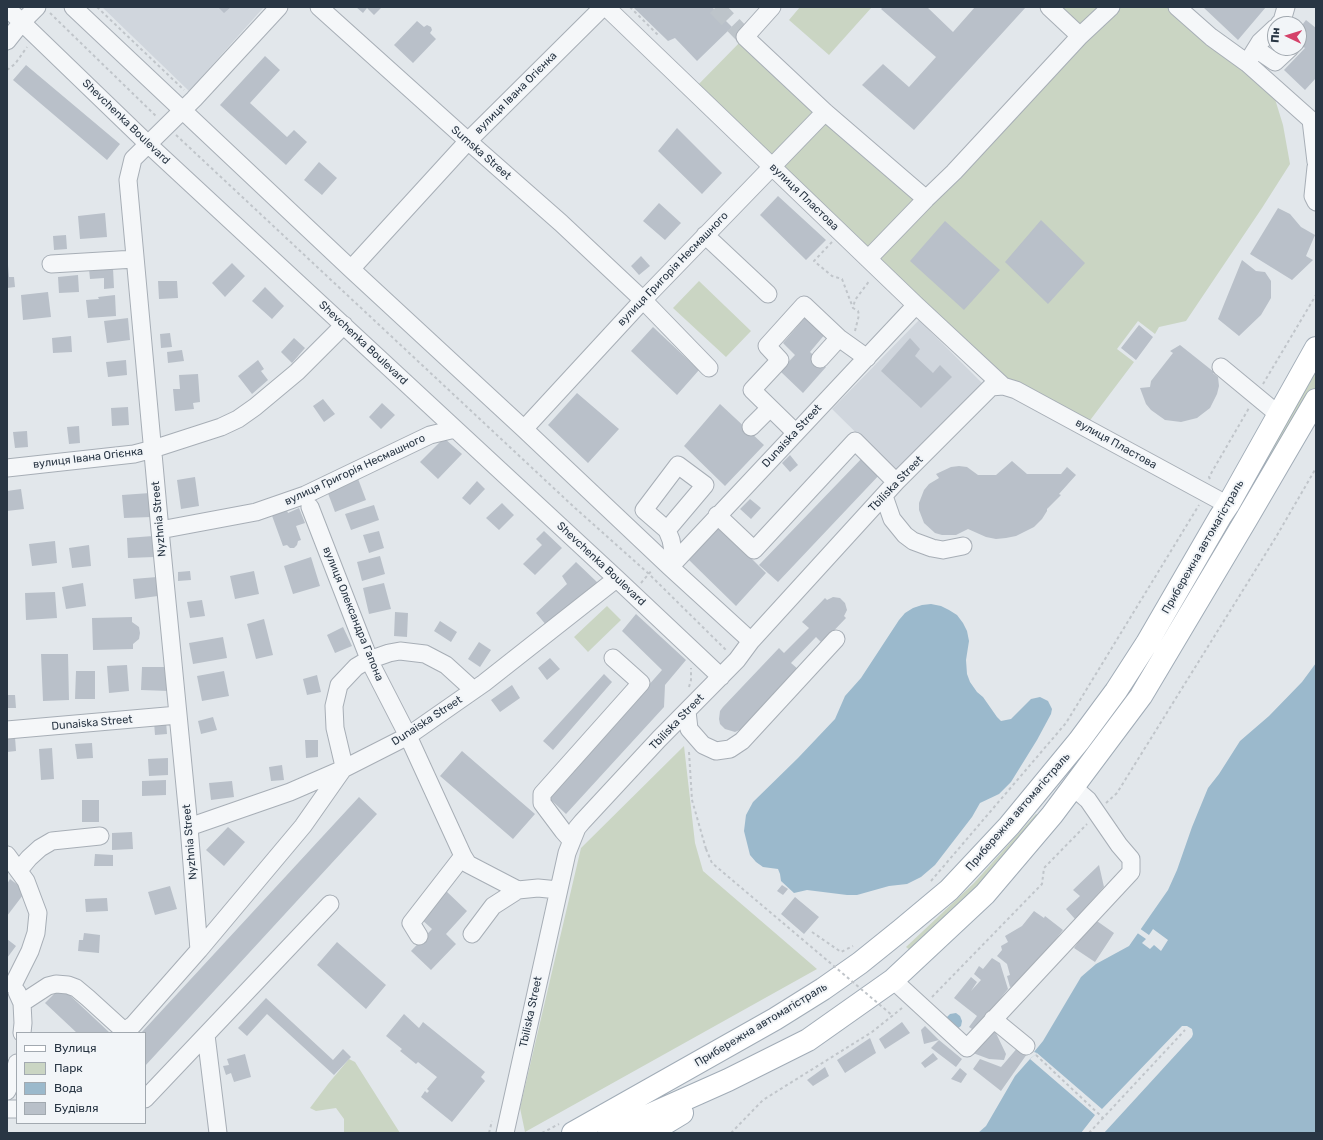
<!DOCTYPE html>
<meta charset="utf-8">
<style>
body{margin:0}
#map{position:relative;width:1323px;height:1140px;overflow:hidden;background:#e2e7eb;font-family:Rubik,sans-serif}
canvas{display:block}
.frame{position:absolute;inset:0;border:8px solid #293644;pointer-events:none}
.legend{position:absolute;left:16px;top:1032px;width:130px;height:92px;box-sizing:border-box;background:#f2f5f8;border:1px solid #a2a9b0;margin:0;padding:5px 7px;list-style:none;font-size:12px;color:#293644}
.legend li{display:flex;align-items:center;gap:8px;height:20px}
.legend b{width:20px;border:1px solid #a2a9b0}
.north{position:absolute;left:1267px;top:16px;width:40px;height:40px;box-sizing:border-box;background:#f2f5f8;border:1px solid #a2a9b0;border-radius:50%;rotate:274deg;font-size:11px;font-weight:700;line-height:16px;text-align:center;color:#293644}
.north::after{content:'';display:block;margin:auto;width:14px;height:18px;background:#d5426a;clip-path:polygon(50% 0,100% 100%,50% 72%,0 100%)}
</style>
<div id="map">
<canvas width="1323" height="1140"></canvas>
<div class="frame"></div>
<ul class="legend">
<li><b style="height:5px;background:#fff"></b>Вулиця</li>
<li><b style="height:11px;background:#cad5c3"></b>Парк</li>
<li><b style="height:11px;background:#9bb9cc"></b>Вода</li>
<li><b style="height:11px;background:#b9c0c9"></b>Будівля</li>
</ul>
<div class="north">Пн</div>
</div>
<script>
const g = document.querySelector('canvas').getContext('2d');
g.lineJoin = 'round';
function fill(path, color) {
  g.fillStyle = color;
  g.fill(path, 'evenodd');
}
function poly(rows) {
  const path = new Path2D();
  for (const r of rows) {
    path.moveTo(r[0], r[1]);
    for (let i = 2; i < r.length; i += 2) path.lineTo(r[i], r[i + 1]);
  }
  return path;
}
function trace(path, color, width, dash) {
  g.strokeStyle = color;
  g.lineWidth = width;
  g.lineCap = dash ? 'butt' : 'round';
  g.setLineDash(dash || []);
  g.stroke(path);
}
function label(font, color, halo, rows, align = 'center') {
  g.font = font + ' Rubik,sans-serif';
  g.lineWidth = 4;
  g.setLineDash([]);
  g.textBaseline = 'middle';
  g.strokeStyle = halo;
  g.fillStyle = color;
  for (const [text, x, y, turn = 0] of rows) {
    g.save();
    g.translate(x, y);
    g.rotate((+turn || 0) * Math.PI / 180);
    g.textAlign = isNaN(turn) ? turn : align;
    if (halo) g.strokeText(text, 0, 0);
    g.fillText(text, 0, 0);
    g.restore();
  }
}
fill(poly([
 [102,7,264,7,189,91],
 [919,320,983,384,897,473,832,409]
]), '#d0d6dd');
fill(poly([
 [800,7,872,7,829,55,789,20],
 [1049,7,1177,7,1244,65,1275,99,1283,125,1290,164,1262,208,1186,321,1159,327,1155,334,1138,321,1117,349,1134,362,1085,427,1016,390,692,91,745,37,926,199,1080,36],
 [699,281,751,331,726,357,673,308],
 [1316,371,1316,389,1259,486,1252,481],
 [607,606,621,620,588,652,574,637],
 [684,746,695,843,703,871,817,969,525,1132,520,1108,581,848],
 [1036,814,1041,816,978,889,911,951,906,947,974,883],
 [349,1059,355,1062,400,1133,344,1133,344,1119,336,1108,316,1111,310,1108,328,1084]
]), '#cad5c3');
fill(poly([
 [931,604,941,606,949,610,957,615,963,623,967,631,969,641,966,660,967,674,970,682,977,692,983,697,997,717,1001,721,1011,719,1031,699,1040,697,1048,701,1052,709,1051,714,1037,740,1011,782,999,794,980,803,972,817,935,865,921,877,907,884,889,886,857,895,847,895,807,890,794,893,781,881,780,874,778,869,763,867,756,862,750,855,744,831,746,815,753,802,798,758,835,719,845,696,861,678,899,620,905,613,913,608,922,605],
 [1316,663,1316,1133,978,1133,986,1126,1015,1076,1030,1059,1037,1053,1034,1052,1043,1041,1081,977,1096,964,1129,946,1168,890,1177,870,1192,827,1208,788,1219,774,1240,741,1269,716,1302,682],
 [956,1013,960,1016,962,1021,961,1026,957,1029,946,1018,950,1014]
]), '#9bb9cc');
fill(poly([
 [1139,928,1149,935,1153,929,1168,940,1161,951,1154,945,1150,949,1142,943,1146,939,1136,932],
 [1182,1026,1187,1026,1192,1029,1193,1034,1192,1037,1104,1133,1081,1133,1095,1115,1030,1059,1037,1053,1102,1109]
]), '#e2e7eb');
fill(poly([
 [218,7,231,7,224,13],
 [356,7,382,7,374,15,367,8,363,13],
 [633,7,712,7,732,27,697,61,675,38,668,41],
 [883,7,927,7,953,32,975,7,1026,7,914,130,862,85,883,64,909,87,936,57,881,9],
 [1203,7,1266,7,1238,40],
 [1306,20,1316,28,1316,78,1305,90,1284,70,1305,48,1299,44,1299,29],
 [417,21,424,27,427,25,431,27,432,30,430,33,436,39,413,63,394,45],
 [265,56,280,70,250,103,287,137,294,130,307,142,286,165,220,105],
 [26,65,120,144,107,160,13,80],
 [677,128,722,173,702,194,658,151],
 [319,162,337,178,322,195,304,180],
 [778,196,826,240,806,260,760,215],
 [659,203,681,223,665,240,643,221],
 [1278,208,1290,214,1301,227,1315,235,1306,256,1313,260,1292,280,1250,254],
 [105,213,107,237,80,239,78,216],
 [1041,220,1085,263,1048,304,1005,262],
 [945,221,1000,270,964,310,910,261],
 [66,235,67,249,54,250,53,236],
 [641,256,650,266,639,275,631,266],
 [1242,260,1256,271,1265,272,1271,281,1271,298,1261,315,1239,336,1218,319],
 [232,263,245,276,225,297,212,283],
 [7,265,8,265,9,277,14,277,15,287,7,288],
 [113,268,114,288,104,289,104,278,90,279,89,269],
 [78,275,79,292,59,293,58,277],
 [158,281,177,281,178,298,159,299],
 [265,287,284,306,272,319,252,301],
 [48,292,51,317,23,320,21,295],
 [115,295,116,316,88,318,86,300,99,299,98,297],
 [807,315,826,333,810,352,826,367,803,393,780,371,795,355,783,343],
 [128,318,130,340,107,343,104,321],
 [1139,325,1153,337,1136,360,1121,348],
 [653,327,699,370,677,395,631,351],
 [170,333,172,347,161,348,160,334],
 [71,336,72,352,53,353,52,338],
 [294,338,305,348,292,363,281,352],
 [910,338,920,349,915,356,933,373,940,365,952,377,921,408,881,371],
 [1180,345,1214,372,1213,373,1218,377,1219,386,1217,394,1210,408,1197,418,1181,422,1165,420,1151,410,1146,404,1140,388,1150,387,1151,381,1173,353,1170,351],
 [182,350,184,361,168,363,167,352],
 [126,360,127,375,108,377,106,362],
 [258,360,264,369,261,371,268,380,252,394,238,376],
 [198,374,200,402,193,403,194,409,175,411,173,389,180,389,179,375],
 [577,393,619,429,588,463,548,425],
 [323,399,335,414,324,422,313,406],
 [382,403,395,415,381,429,369,417],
 [720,404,764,445,725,486,684,446],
 [128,407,129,425,112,426,111,408],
 [79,426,80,443,69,444,67,427],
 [27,431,28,447,15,448,13,432],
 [444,438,462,454,438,479,420,462],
 [790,455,798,465,790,472,782,463],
 [865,455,882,472,778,582,759,565],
 [1012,461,1027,474,1061,474,1067,467,1076,475,1059,494,1061,495,1047,509,1047,511,1042,519,1034,527,1016,536,1006,538,996,539,986,537,968,529,956,535,942,535,935,533,924,523,919,510,919,503,924,490,929,484,939,478,936,474,951,467,959,466,967,467,978,475,996,475],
 [357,476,366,500,335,512,326,488],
 [195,477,199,506,181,509,177,480],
 [477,481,485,489,470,505,462,498],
 [21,489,24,509,7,511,7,491],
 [150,493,151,517,124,518,122,495],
 [750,499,761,508,751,519,740,509],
 [502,503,514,515,499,530,486,518],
 [374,505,379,520,351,530,345,514],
 [286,508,288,513,299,508,305,523,296,526,301,540,298,541,297,545,294,548,290,548,287,545,283,546,271,513],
 [719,526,766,573,736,606,689,560],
 [379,531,384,548,369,553,363,535],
 [544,531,562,548,535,575,523,564,542,545,536,539],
 [153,536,154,557,128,558,127,538],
 [55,541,57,563,32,566,29,544],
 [89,545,91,566,72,568,69,548],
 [380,556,385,574,362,581,357,562],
 [311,557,320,586,293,594,284,566],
 [576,562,598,583,547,626,536,613,567,584,562,576],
 [190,571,191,580,178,581,178,572],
 [254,571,259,594,235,599,230,576],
 [157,577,158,596,135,599,133,579],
 [83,583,86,606,66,609,62,587],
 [384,583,391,609,369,614,363,588],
 [55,592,57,618,26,620,25,593],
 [833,597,840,598,845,603,847,610,844,616,846,618,822,643,816,637,791,663,799,670,744,728,735,732,725,729,720,724,719,719,720,711,723,707,779,648,784,653,809,628,802,622,825,598,827,600],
 [202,600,205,616,190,618,187,602],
 [395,612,408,613,407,637,394,636],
 [636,614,686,660,665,685,664,707,566,814,549,798,662,670,622,631],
 [132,617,132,622,139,627,140,633,139,639,133,644,133,649,93,650,92,618],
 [264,619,273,655,256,659,247,624],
 [440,621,457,632,451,642,434,631],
 [343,627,352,646,335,653,327,635],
 [223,637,227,658,193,664,189,643],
 [479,642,491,650,480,667,468,659],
 [41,654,68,654,69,700,43,701],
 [550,658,560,669,547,680,538,668],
 [127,665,129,691,109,693,107,666],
 [142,667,170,667,169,691,141,690],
 [76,671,95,671,95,699,75,699],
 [224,671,229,696,202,701,197,676],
 [604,674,612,682,553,750,543,741],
 [317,675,321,692,307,695,303,679],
 [512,685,520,698,500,712,491,700],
 [7,695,15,695,16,708,7,708],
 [213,717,217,730,201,734,198,721],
 [166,721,167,734,155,735,154,722],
 [7,737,15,737,16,751,7,752],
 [305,740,318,740,318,757,306,758],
 [92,743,93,758,77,759,75,744],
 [52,748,54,779,41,780,39,749],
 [462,751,535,814,513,839,440,776],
 [168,758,168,775,149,776,148,759],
 [282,765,284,780,271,781,269,767],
 [166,780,166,795,142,796,142,781],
 [232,781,234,797,211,800,209,783],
 [359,797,377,814,145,1066,145,1033,141,1033],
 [82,800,99,800,99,822,82,822],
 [228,827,245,842,224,866,206,850],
 [132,832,133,849,112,850,112,833],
 [95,854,113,855,113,866,94,866],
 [1099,865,1104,887,1075,919,1066,909,1080,896,1073,890],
 [10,879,26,891,7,916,7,884],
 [782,885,788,889,783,895,777,891],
 [170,886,177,909,155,915,148,892],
 [445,890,467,911,446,934,456,944,431,970,411,951,432,929,420,918],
 [795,897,819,917,804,934,781,914],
 [107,898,108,911,86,912,85,899],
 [1034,911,1044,918,1045,916,1063,930,1026,978,1015,989,1014,986,1010,987,1007,976,1010,975,1007,964,997,956,1002,950,1001,946,1008,942,1005,936,1022,926],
 [1094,919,1114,933,1095,962,1074,948],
 [84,933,100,935,99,953,78,951,79,940,83,940],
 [7,939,16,946,7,958],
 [337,942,386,985,366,1009,317,965],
 [992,958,1000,963,1008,989,991,1010,972,1029,969,1027,977,1016,954,998,971,977,977,982,971,991,981,980,974,974,979,966,983,969],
 [61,987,110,1033,77,1033,45,1003],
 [266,998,333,1060,343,1049,351,1057,334,1075,267,1014,247,1036,238,1028],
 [404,1014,419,1028,423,1022,485,1072,481,1077,485,1081,452,1122,421,1097,425,1091,427,1093,429,1091,427,1089,437,1077,418,1062,416,1064,400,1051,402,1049,386,1036],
 [902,1022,910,1033,885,1049,879,1039],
 [925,1026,939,1040,924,1044,921,1030],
 [995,1031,1006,1054,1004,1060,989,1059,973,1053],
 [870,1038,876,1053,845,1073,837,1060],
 [939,1040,962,1059,956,1067,931,1048],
 [1019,1046,1027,1054,1001,1091,973,1069,980,1059,1001,1067],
 [933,1053,938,1059,925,1068,921,1063],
 [245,1054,251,1077,234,1082,231,1073,226,1075,223,1066,229,1065,227,1059],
 [825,1067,829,1076,813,1086,807,1080],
 [960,1068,967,1074,961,1083,951,1079]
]), '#b9c0c9');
trace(poly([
 [716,7,745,37]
]), '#bdc4ca', 17, [17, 8]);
const minor = poly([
 [73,7,351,269,524,429,670,567,751,641],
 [319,7,468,141,561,223,643,300,709,368],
 [606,7,916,305,1003,386],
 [772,7,745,37,825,112,926,199],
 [1049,7,1080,36],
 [1177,7,1211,37,1247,63,1311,120,1316,162],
 [7,8,149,145,616,578,721,677],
 [1279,24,1282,21,1286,7],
 [7,41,22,22,37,7],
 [1256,49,1275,62,1290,48],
 [1247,63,1260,42,1275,28],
 [1316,167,1313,196,1316,202],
 [705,235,768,294],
 [868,259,926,199,954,172,1080,36,1111,7],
 [51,264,135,259],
 [351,269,468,141,603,7],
 [820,359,839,338],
 [1221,367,1279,415],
 [751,427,770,408],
 [524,429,643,300,825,112],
 [795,432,752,390,780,360,767,346,804,305,839,338,867,358],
 [7,468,134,454,153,449,221,427,238,419,255,407,297,372,344,325],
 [884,496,892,519,905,535,913,541,932,548,943,550,963,546],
 [310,507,371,664,408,736,463,856,468,864,518,890],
 [717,515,754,550,855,441,896,482],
 [160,530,256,512,305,495,430,435,455,429],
 [667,530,705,485,678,465,644,510,667,530,671,540,673,551,670,567],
 [670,567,916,305],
 [687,711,689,729,703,745,716,751,730,749,742,741,836,639],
 [7,730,178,715],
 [189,827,290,792,343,769,408,736,484,683,611,583,616,578],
 [571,840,563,831,542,803,542,794,641,683,613,658],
 [7,855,26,881,38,913,36,933,30,951,13,985],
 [19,870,29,858,40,848,52,841,100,836],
 [472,934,493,906,518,890,538,888,558,890],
 [419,936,411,923,463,856],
 [199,950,189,827,160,530,128,180,133,159,194,99,279,7],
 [893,980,967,1048,1131,872,1131,859,1119,845,1088,800,1073,787],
 [17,992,22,1003,23,1023,22,1033],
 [22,1003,48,986,56,984,68,985,76,988,88,998,121,1028,126,1030,133,1025,199,950,303,826,343,769,343,762,335,728,334,706,339,685,356,667,366,661,389,653,400,651,425,654,446,665,468,685,471,691],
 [993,1019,1026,1046],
 [206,1035,218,1133],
 [7,1091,13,1077,17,1063],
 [145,1099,330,904],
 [7,1109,17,1109],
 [505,1133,567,853,577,828,582,822,659,739,737,660,751,641,896,482,991,387,1003,386,1016,390,1228,505]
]);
const major = poly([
 [573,1133,775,1019,823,989,860,963,901,930,949,890,1009,826,1079,741,1116,691,1147,643,1220,517,1228,505,1316,348],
 [609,1133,728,1080,808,1040,893,980,985,894,1052,815,1141,696,1247,518,1316,400],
 [649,1133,682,1113]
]);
trace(minor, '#a7aeb6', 19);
trace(major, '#a1acb7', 24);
trace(poly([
 [97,7,184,90],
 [630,7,658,35],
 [50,13,157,117],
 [7,70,15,64,27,47],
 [176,135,575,508,649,574,726,650],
 [832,242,814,261,832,276,842,279,853,308],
 [855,331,859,315,858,311,853,308,855,300,870,280],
 [1263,384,1316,295],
 [1210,479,1209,477,1249,408],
 [641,583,652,570],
 [689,687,691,680,691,668],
 [689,752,692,800,706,849],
 [1106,803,1117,793,1276,537,1316,468],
 [931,881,1066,723,1199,505],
 [812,932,841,952,853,946],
 [932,997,1042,884,1044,868,1087,824],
 [1036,1055,1103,1118,1185,1030],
 [489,1133,492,1121],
 [542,1133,559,1124],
 [731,1133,763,1100,872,1032,902,1008],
 [1089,1133,1103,1118]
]), '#c0c5ca', 2, [3, 3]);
trace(minor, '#f5f7f9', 17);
trace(major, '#fff', 22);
trace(poly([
 [706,849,712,863,893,1016]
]), '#c0c5ca', 2, [3, 3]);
label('11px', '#293644', '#f2f5f8', [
 ["вулиця Івана Огієнка",516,93,-45],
 ["Shevchenka Boulevard",126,122,44],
 ["Sumska Street",481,153,41],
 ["вулиця Пластова",804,197,44],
 ["вулиця Григорія Несмашного",673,269,-46],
 ["Shevchenka Boulevard",363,343,43],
 ["Dunaiska Street",792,436,-47],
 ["вулиця Пластова",1116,444,29],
 ["вулиця Івана Огієнка",88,458,-7],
 ["вулиця Григорія Несмашного",355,470,-25],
 ["Tbiliska Street",896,484,-46],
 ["Nyzhnia Street",159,519,-95],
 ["Прибережна автомагістраль",1203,547,-60],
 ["Shevchenka Boulevard",601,564,43],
 ["вулиця Олександра Гапона",353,614,68],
 ["Dunaiska Street",427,721,-33],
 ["Tbiliska Street",677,722,-46],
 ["Dunaiska Street",92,723,-5],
 ["Прибережна автомагістраль",1018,812,-49],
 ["Nyzhnia Street",190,842,-95],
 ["Tbiliska Street",531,1012,-78],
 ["Прибережна автомагістраль",761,1025,-31]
]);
</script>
